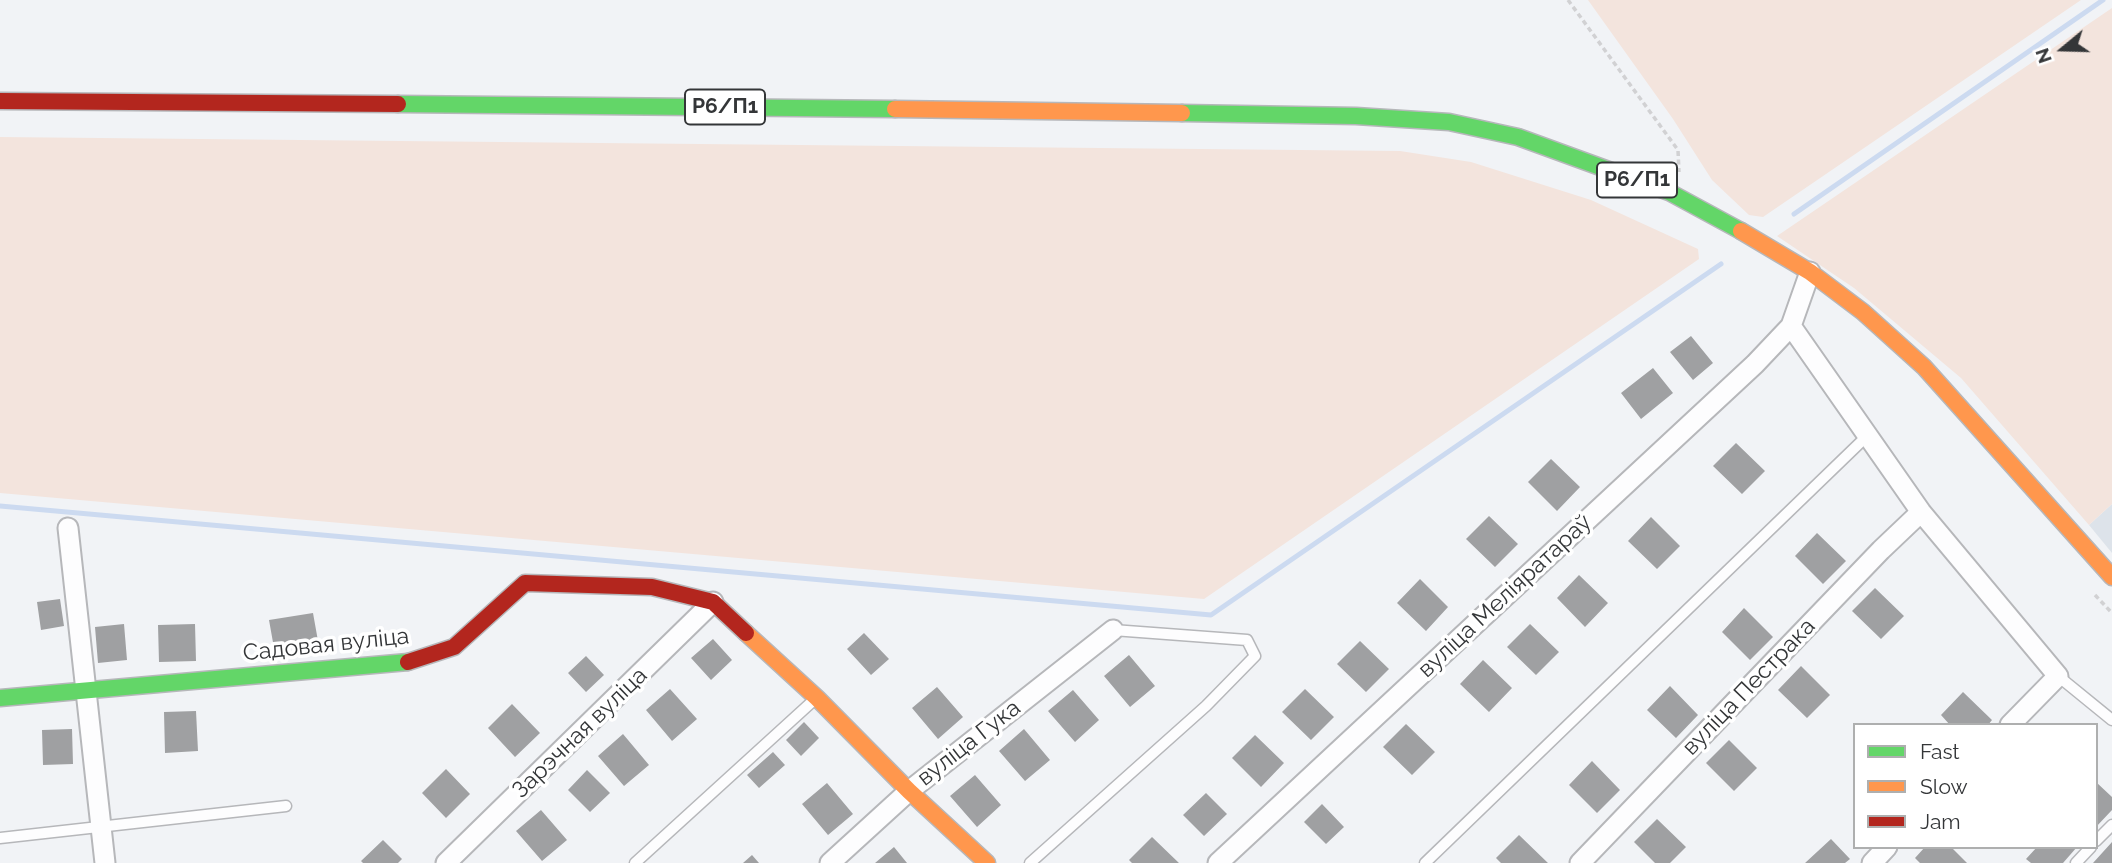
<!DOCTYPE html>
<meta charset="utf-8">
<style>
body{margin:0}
#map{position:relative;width:2112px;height:863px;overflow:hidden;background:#f1f3f6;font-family:Raleway,sans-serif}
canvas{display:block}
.legend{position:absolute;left:1853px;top:723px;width:245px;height:126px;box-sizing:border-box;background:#fff;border:2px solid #aeafaf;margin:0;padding:9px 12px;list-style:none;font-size:21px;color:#343638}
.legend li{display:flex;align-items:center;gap:14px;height:35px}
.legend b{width:35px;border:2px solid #aeafaf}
.north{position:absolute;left:2028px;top:14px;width:70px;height:70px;-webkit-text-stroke:5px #fff;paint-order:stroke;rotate:251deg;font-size:19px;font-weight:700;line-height:28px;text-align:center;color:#343638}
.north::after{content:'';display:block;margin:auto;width:24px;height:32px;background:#343638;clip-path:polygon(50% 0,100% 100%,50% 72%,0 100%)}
</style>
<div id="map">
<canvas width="2112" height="863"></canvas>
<ul class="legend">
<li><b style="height:9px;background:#63d668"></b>Fast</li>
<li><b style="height:9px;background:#ff974d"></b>Slow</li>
<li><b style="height:9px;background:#b3261e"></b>Jam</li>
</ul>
<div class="north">N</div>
</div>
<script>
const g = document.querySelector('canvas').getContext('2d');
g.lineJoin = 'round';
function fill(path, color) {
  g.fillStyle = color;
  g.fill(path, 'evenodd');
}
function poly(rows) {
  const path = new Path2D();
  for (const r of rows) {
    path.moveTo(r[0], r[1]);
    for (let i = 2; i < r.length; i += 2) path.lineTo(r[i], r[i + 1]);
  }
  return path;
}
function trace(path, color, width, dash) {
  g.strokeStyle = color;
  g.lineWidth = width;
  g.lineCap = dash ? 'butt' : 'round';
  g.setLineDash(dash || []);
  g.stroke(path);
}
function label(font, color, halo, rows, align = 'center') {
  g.font = font + ' Raleway,sans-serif';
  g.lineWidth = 7;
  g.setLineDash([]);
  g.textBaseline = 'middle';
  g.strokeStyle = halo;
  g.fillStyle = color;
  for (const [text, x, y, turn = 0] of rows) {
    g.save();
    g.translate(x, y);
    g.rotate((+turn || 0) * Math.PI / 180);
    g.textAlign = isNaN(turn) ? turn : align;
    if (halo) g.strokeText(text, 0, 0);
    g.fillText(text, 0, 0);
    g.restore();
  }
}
fill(poly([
 [2112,504,2112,553,2089,525]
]), '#dde3ea');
fill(poly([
 [1588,0,2081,0,1763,217,1749,215,1712,180,1673,119],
 [2112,8,2112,504,2089,525,1961,378,1854,288,1777,236],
 [0,137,1400,151,1471,162,1591,200,1698,249,1699,259,1204,599,0,493]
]), '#f3e4dd');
trace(poly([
 [1794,214,2103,0],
 [0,506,1211,615,1721,264]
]), '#ccdaf0', 5);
fill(poly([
 [1691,336,1713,363,1693,380,1670,352],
 [1653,368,1673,393,1641,419,1621,393],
 [1736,443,1765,471,1742,494,1713,466],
 [1551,459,1580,487,1557,511,1528,482],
 [1489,516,1518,544,1495,567,1466,539],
 [1651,517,1680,546,1657,569,1628,541],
 [1817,533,1846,561,1823,584,1795,556],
 [1579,575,1608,603,1585,627,1557,598],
 [1420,579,1448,607,1426,631,1397,603],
 [1875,588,1904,616,1881,639,1852,611],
 [60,599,64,626,41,630,37,602],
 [1744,608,1773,637,1750,660,1722,632],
 [313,613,318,641,274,648,269,620],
 [124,624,127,660,98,663,95,627],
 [195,624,196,661,159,662,158,625],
 [1530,624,1559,652,1536,675,1507,647],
 [864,633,889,659,871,675,847,649],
 [713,639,732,660,711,680,691,658],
 [1360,641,1389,669,1366,692,1337,664],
 [1129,655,1155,686,1130,707,1104,676],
 [586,656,604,675,586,692,568,673],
 [1483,660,1512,688,1489,712,1460,684],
 [1801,666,1830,695,1807,718,1778,690],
 [1670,686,1698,715,1676,738,1647,710],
 [937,687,963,717,938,739,912,708],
 [670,689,697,719,672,741,646,710],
 [1305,689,1334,717,1311,740,1282,712],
 [1073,690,1099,720,1075,742,1048,711],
 [1963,692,1992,720,1988,725,1950,725,1941,715],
 [512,704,540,733,515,757,488,728],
 [196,711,198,751,165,753,164,712],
 [804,722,819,738,801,756,786,740],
 [1406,724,1435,752,1412,775,1383,747],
 [72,729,73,764,43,765,42,730],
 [1024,729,1050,760,1025,781,999,751],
 [623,734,649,765,624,786,598,756],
 [1255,735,1284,763,1261,787,1232,758],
 [1729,740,1757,768,1734,791,1706,763],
 [773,752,785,765,759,788,747,775],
 [1592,761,1620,790,1597,813,1569,785],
 [446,769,470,794,446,818,422,793],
 [587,770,610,793,590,812,568,790],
 [975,775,1001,805,977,827,950,796],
 [2096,782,2112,797,2112,810,2096,827],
 [827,783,853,814,828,835,802,804],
 [1206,793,1227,814,1204,836,1183,815],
 [1322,804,1344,827,1326,844,1304,822],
 [541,810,567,840,542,861,516,831],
 [1657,819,1686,847,1670,863,1655,863,1634,842],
 [1519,835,1548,863,1501,863,1496,858],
 [1152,837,1179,863,1132,863,1129,860],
 [1831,839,1850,859,1845,863,1805,863],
 [383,840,402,859,398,863,363,863,361,861],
 [2112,842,2112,863,2093,863],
 [894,847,907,863,875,863],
 [1925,847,1951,847,1967,863,1920,863,1915,858],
 [2037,847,2077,847,2063,863,2031,863,2026,859],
 [752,855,759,863,743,863]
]), '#9fa0a2');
const lane = poly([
 [2058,676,2112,720],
 [0,838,286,806],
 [2096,841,2112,825],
 [635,863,814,700],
 [1030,863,1206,706,1255,656,1247,640,1113,630],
 [1425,863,1867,436],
 [2076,863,2091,847]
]);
const street = poly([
 [1791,326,1921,512,2058,676,2010,725],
 [68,528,105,863],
 [446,863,713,602],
 [830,863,909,791,1113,630],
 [1218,863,1755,364,1791,326,1810,272],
 [1580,863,1881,550,1921,512],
 [1872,863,1887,847]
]);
const fast = poly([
 [398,104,895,109],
 [1182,113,1356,116,1449,122,1518,137,1669,192,1741,231],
 [0,698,408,662]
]);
const slow = poly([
 [895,109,1182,113],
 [1741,231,1810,272,1863,312,1924,367,2112,577],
 [746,633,817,698,909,791,987,863]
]);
const jam = poly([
 [0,101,398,104],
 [408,662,454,647,525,583,652,587,713,602,746,633]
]);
trace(lane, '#b6b7ba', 13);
trace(street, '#b6b7ba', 23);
trace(fast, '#b6b7ba', 19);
trace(slow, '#b6b7ba', 19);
trace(jam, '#b6b7ba', 19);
trace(poly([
 [1568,0,1678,150,1679,172],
 [2095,595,2112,613]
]), '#d1d1d3', 3.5, [5, 3.5]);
trace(lane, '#fdfdfe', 10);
trace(street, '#fdfdfe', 19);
trace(fast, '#63d668', 16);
trace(slow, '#ff974d', 16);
trace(jam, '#b3261e', 16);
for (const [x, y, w] of [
 [725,107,80],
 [1637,180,80]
]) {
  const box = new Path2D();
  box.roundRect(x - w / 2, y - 17.5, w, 35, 5);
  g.fillStyle = '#fff';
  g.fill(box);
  trace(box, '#343638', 2);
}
label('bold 21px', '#343638', null, [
 ["Р6/П1",725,107],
 ["Р6/П1",1637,180]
]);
label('23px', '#343638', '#fff', [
 ["вуліца Меліяратараў",1505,596,-43],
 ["Садовая вуліца",326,645,-6],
 ["вуліца Пестрака",1749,687,-46],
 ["Зарэчная вуліца",580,733,-44],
 ["вуліца Гука",969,743,-38]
]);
</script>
